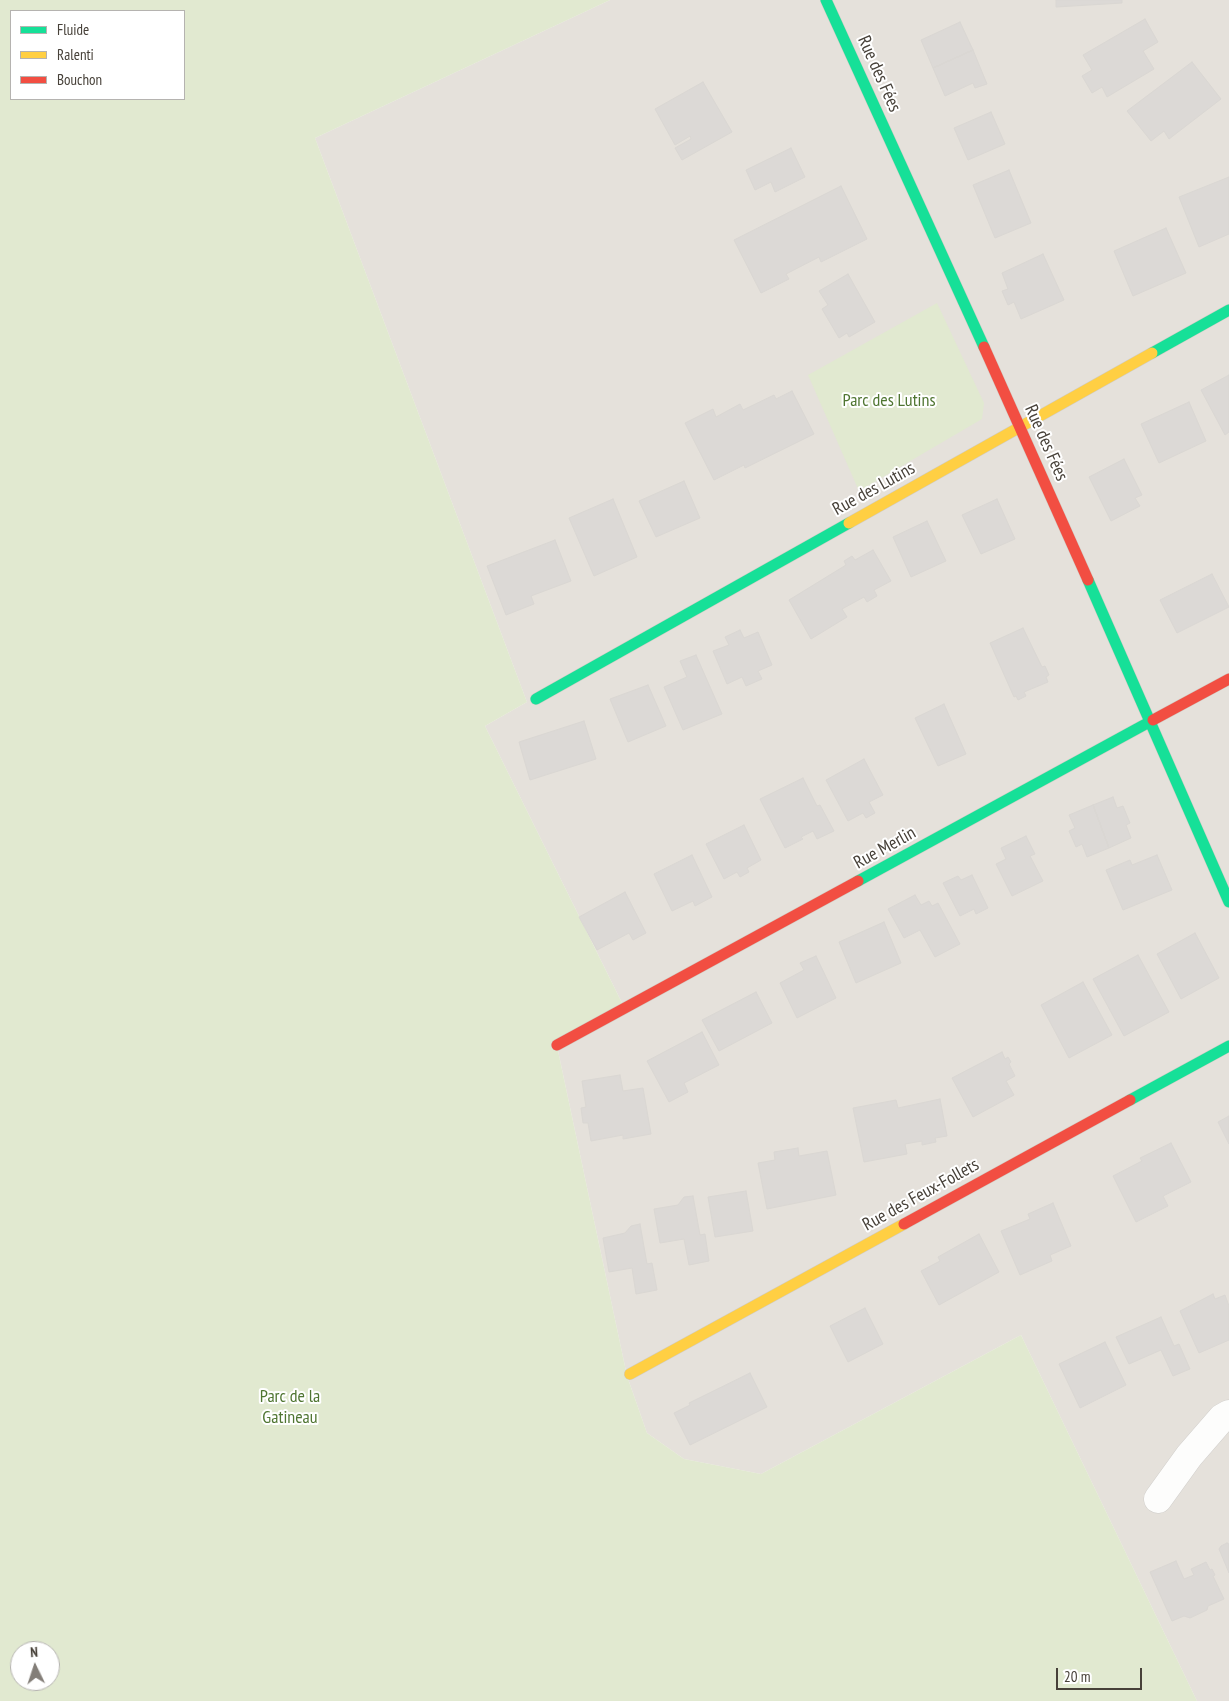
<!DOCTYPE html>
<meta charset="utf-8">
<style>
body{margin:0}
#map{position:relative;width:1229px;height:1701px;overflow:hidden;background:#f2f0ed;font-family:"PT Sans Narrow",sans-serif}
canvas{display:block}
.legend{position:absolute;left:10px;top:10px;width:175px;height:90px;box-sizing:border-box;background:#fff;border:1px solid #b5b3b0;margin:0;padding:6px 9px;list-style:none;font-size:15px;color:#474139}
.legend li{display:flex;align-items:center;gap:10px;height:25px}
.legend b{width:25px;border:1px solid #b5b3b0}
.north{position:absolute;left:10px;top:1641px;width:50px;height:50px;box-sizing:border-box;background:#fff;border:1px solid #b5b3b0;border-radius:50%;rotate:356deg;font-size:14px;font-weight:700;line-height:20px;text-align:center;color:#474139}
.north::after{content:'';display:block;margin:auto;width:18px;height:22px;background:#837e78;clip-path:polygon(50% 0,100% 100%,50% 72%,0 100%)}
.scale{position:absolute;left:1056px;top:1668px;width:86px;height:22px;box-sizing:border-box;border:2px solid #474139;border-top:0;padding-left:6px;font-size:15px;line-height:18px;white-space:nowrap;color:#474139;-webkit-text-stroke:4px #fff;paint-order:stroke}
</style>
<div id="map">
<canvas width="1229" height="1701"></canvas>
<ul class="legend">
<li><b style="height:6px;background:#16e098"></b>Fluide</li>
<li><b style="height:6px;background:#ffcf43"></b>Ralenti</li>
<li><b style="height:6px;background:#f24e42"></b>Bouchon</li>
</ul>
<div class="north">N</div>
<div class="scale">20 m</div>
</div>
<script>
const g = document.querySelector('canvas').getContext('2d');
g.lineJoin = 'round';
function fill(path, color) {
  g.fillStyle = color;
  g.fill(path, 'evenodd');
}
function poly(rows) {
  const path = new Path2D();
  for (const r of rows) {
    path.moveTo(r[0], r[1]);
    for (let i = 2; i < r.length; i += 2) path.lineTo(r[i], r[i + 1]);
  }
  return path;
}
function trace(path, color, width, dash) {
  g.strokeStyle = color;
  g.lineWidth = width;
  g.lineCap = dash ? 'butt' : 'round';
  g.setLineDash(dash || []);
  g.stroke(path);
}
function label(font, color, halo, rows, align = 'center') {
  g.font = font + ' "PT Sans Narrow",sans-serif';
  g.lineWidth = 4;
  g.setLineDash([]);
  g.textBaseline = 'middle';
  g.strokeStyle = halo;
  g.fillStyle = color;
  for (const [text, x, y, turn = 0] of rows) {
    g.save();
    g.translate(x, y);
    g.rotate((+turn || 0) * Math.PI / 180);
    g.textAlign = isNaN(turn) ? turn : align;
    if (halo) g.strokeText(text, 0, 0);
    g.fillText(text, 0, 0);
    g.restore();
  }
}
fill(poly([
 [610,0,1229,0,1229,1701,1197,1701,1021,1335,761,1474,684,1459,647,1433,627,1376,557,1046,625,1009,485,726,527,702,315,138]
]), '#e5e1db');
fill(poly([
 [0,0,610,0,315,138,527,702,485,726,625,1009,557,1046,627,1376,647,1433,684,1459,761,1474,1021,1335,1197,1701,0,1701],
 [11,11,184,11,184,99,11,99],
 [20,1651,50,1651,50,1681,20,1681],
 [937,303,984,403,982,419,859,491,808,375]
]), '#e1e9d0');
const building = poly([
 [1056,0,1122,0,1122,3,1056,7,1056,0],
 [1145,19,1158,42,1143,51,1154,69,1107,97,1102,87,1092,93,1082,76,1092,70,1083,55,1145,19],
 [960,22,973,50,933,68,921,40,960,22],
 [973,50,987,84,975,88,973,83,945,96,933,68,973,50],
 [1192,62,1221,99,1169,139,1164,131,1151,141,1127,111,1192,62],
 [703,82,732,132,682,160,675,148,691,139,690,136,675,145,655,109,703,82],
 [991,112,1005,144,968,160,954,128,991,112],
 [791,148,805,177,775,192,771,182,755,190,746,170,791,148],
 [1009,170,1031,223,995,238,973,185,1009,170],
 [1229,177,1229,234,1199,247,1179,197,1229,177],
 [841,186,867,239,821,262,819,257,786,274,789,279,761,293,734,240,841,186],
 [1166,228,1186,273,1133,296,1114,251,1166,228],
 [1043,254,1064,300,1021,319,1014,302,1008,305,1002,291,1008,289,1002,273,1043,254],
 [848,274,875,322,849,337,847,333,839,338,822,309,828,305,819,291,848,274],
 [1229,375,1229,432,1225,435,1201,390,1229,375],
 [792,391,814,434,745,468,744,465,714,480,685,423,713,409,716,417,740,404,743,410,774,395,776,399,792,391],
 [1189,402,1206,441,1159,463,1141,424,1189,402],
 [1124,459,1142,495,1135,498,1140,506,1111,521,1089,477,1124,459],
 [684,481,700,518,656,537,639,501,684,481],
 [613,499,637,557,594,576,569,518,613,499],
 [997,499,1015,539,981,554,962,515,997,499],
 [927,521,946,561,911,577,893,537,927,521],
 [555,540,571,581,531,596,534,604,506,615,487,566,555,540],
 [873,550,891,581,874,590,877,596,867,602,864,597,842,609,847,617,811,639,789,600,846,565,844,561,852,556,855,560,873,550],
 [1212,574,1229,607,1177,633,1160,600,1212,574],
 [1023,628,1042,667,1045,666,1049,675,1046,677,1048,682,1024,692,1026,696,1018,700,1016,696,1014,697,990,643,1023,628],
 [740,630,744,638,758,632,772,665,758,671,762,679,746,686,742,677,727,684,713,651,729,645,725,637,740,630],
 [696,655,722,714,683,730,664,687,687,677,680,661,696,655],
 [648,685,666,726,628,742,610,699,648,685],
 [944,704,966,754,938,766,915,718,944,704],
 [584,721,596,759,530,780,519,742,584,721],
 [864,759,883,795,869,802,875,813,866,818,863,813,848,821,826,780,864,759],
 [803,778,817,806,820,805,834,831,817,839,813,831,801,837,803,839,785,848,760,799,803,778],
 [1113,797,1117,808,1123,806,1130,823,1126,825,1131,838,1109,848,1093,805,1113,797],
 [1093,805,1109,848,1087,857,1082,844,1076,847,1069,831,1075,828,1069,815,1093,805],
 [744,825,761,860,747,868,749,872,740,877,737,872,724,879,706,844,744,825],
 [1026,836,1035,854,1030,856,1043,881,1012,896,996,864,1006,859,1001,848,1026,836],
 [692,855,712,897,695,906,693,901,672,911,654,874,692,855],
 [1157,855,1172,890,1123,910,1106,870,1130,860,1132,865,1157,855],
 [972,875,988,908,976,914,974,909,960,916,943,883,958,876,961,880,972,875],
 [625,892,646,933,633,940,629,933,597,950,579,917,625,892],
 [915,895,921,905,929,901,932,906,938,903,960,944,935,957,920,930,904,938,888,909,915,895],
 [884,922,901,963,856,983,839,942,884,922],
 [1195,933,1219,978,1181,999,1157,954,1195,933],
 [1138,955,1169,1012,1124,1036,1093,979,1138,955],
 [816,956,836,998,797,1018,780,983,804,970,800,963,816,956],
 [1083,982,1112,1035,1069,1058,1041,1005,1083,982],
 [756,992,772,1023,719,1051,702,1020,756,992],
 [702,1032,719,1065,684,1083,688,1092,669,1102,647,1061,702,1032],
 [1002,1052,1005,1059,1008,1057,1011,1062,1009,1064,1015,1076,1006,1081,1014,1095,973,1117,952,1078,1002,1052],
 [620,1075,623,1091,643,1088,651,1134,623,1139,623,1135,591,1141,588,1123,583,1123,581,1108,586,1107,582,1081,620,1075],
 [940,1099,947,1136,935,1138,936,1142,922,1145,922,1141,905,1144,907,1154,864,1162,853,1108,896,1100,898,1108,940,1099],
 [1229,1116,1229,1144,1218,1122,1229,1116],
 [1171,1143,1191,1182,1163,1196,1168,1206,1136,1222,1113,1176,1142,1161,1140,1158,1171,1143],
 [798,1148,799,1156,827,1151,836,1195,767,1209,758,1163,775,1160,774,1152,798,1148],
 [746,1191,753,1231,715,1237,708,1197,746,1191],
 [693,1196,700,1235,705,1234,709,1261,689,1265,684,1239,660,1243,654,1209,678,1205,684,1197,693,1196],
 [1053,1203,1071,1246,1050,1255,1052,1261,1020,1275,1001,1231,1030,1219,1028,1214,1053,1203],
 [640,1224,647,1264,652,1263,657,1290,636,1294,632,1268,609,1272,603,1238,625,1233,631,1226,640,1224],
 [979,1234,999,1272,939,1305,921,1271,940,1261,938,1257,979,1234],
 [1213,1294,1215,1299,1225,1295,1229,1306,1229,1340,1199,1353,1180,1311,1213,1294],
 [865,1308,883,1344,848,1362,830,1326,865,1308],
 [1161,1317,1174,1346,1179,1344,1190,1369,1173,1376,1161,1350,1129,1364,1116,1337,1161,1317],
 [1105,1342,1126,1385,1080,1408,1059,1364,1105,1342],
 [750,1373,767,1407,690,1445,674,1413,690,1405,689,1403,750,1373],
 [1227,1543,1229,1544,1229,1573,1219,1549,1221,1546,1227,1543],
 [1176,1561,1184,1579,1194,1575,1191,1569,1206,1562,1210,1570,1212,1569,1215,1575,1213,1576,1224,1599,1208,1606,1207,1610,1190,1618,1184,1616,1172,1621,1150,1572,1176,1561]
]);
fill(building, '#dcd9d6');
trace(building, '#dad7d3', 1);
const street = poly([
 [1158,1499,1189,1456,1222,1418,1229,1414]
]);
const fast = poly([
 [826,0,984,347],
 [1152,353,1229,310],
 [1088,580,1229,902],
 [536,699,849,523],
 [858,881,1153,720],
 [1130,1100,1229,1046]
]);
const slow = poly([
 [849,523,1152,353],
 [630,1374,904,1224]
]);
const jam = poly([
 [984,347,1088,580],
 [1153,720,1229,679],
 [557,1045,858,881],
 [904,1224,1130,1100]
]);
trace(street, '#d0cecb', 29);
trace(fast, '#d0ccc4', 12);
trace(slow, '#d0ccc4', 12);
trace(jam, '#d0ccc4', 12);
trace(street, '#fdfdfc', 28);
trace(fast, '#16e098', 11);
trace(slow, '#ffcf43', 11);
trace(jam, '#f24e42', 11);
label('18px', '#474139', '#fff', [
 ["Rue des Fées",879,74,66],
 ["Rue des Fées",1046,443,66],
 ["Rue des Lutins",874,489,-29],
 ["Rue Merlin",885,848,-29],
 ["Rue des Feux-Follets",921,1195,-29]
]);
label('18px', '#4f7531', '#fff', [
 ["Parc des Lutins",889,401],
 ["Parc de la",290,1397],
 ["Gatineau",290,1418]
]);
</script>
